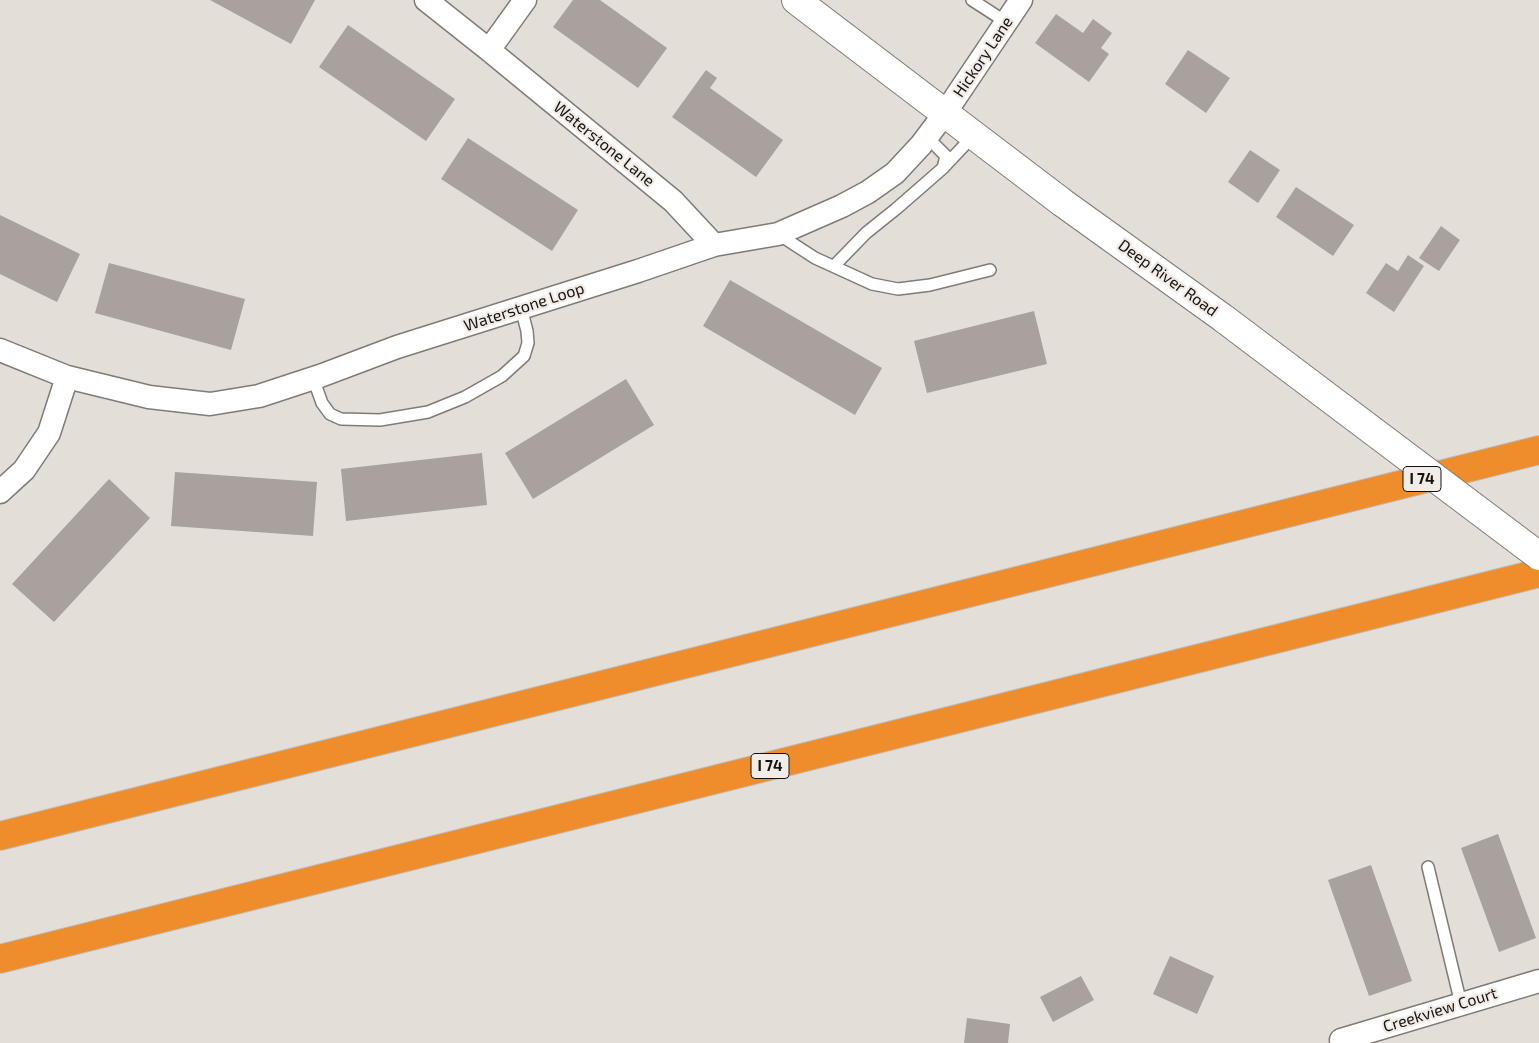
<!DOCTYPE html>
<style>
body{margin:0}
canvas{display:block;background:#e4ded9}
</style>
<canvas width="1539" height="1043"></canvas>
<script>
const g = document.querySelector('canvas').getContext('2d');
g.lineJoin = 'round';
function fill(path, color) {
  g.fillStyle = color;
  g.fill(path, 'evenodd');
}
function poly(rows) {
  const path = new Path2D();
  for (const r of rows) {
    path.moveTo(r[0], r[1]);
    for (let i = 2; i < r.length; i += 2) path.lineTo(r[i], r[i + 1]);
  }
  return path;
}
function trace(path, color, width, dash) {
  g.strokeStyle = color;
  g.lineWidth = width;
  g.lineCap = dash ? 'butt' : 'round';
  g.setLineDash(dash || []);
  g.stroke(path);
}
function label(font, color, halo, rows, align = 'center') {
  g.font = font + ' "Exo 2",sans-serif';
  g.lineWidth = 4.5;
  g.setLineDash([]);
  g.textBaseline = 'middle';
  g.strokeStyle = halo;
  g.fillStyle = color;
  for (const [text, x, y, turn = 0] of rows) {
    g.save();
    g.translate(x, y);
    g.rotate((+turn || 0) * Math.PI / 180);
    g.textAlign = isNaN(turn) ? turn : align;
    if (halo) g.strokeText(text, 0, 0);
    g.fillText(text, 0, 0);
    g.restore();
  }
}
fill(poly([
 [210,0,315,0,291,44],
 [573,0,600,0,667,48,638,88,553,27],
 [1056,14,1083,33,1093,19,1112,33,1101,48,1109,54,1089,82,1035,43],
 [348,25,455,99,426,141,319,67],
 [1188,50,1230,78,1206,113,1165,84],
 [706,70,717,78,710,88,783,140,756,177,672,117],
 [468,138,578,210,552,251,441,179],
 [1250,150,1280,170,1258,203,1228,182],
 [1296,187,1354,225,1333,256,1276,217],
 [0,215,80,254,57,302,0,274],
 [1441,226,1460,240,1439,271,1419,258],
 [1408,255,1424,266,1394,312,1366,293,1386,263,1398,271],
 [109,263,245,299,231,350,95,313],
 [730,280,882,368,855,415,703,326],
 [1034,311,1047,364,927,393,914,341],
 [626,379,654,425,533,499,505,453],
 [482,453,487,505,346,521,341,469],
 [175,472,317,482,313,536,171,526],
 [109,479,150,518,54,622,12,584],
 [1498,834,1536,938,1499,952,1461,848],
 [1371,865,1412,981,1369,996,1328,880],
 [1170,956,1214,976,1197,1014,1153,994],
 [1081,976,1094,1000,1053,1022,1040,997],
 [967,1018,1010,1024,1008,1043,964,1043]
]), '#a8a19d');
const lane = poly([
 [972,0,1006,22],
 [943,168,974,135],
 [778,234,815,258,872,284,898,289,930,285,990,270],
 [834,266,866,233,896,209,943,168,946,156,935,145,926,139],
 [313,378,322,403,330,414,341,419,380,420,428,412,465,397,502,376,524,356,528,343,527,331,521,308],
 [1428,867,1461,1004]
]);
const street = poly([
 [426,0,489,50,673,201,714,245],
 [489,50,525,0],
 [0,350,67,377,49,433,24,470,0,492],
 [67,377,149,397,210,404,259,396,320,376,397,347,638,271,714,245,778,234,842,206,868,192,895,173,921,145,945,113,1021,0],
 [1342,1043,1341,1040,1539,981]
]);
const secondary = poly([
 [796,0,1063,203,1223,318,1345,410]
]);
const highway = poly([
 [0,836,1539,450],
 [0,959,1539,573]
]);
trace(lane, '#817b77', 14);
trace(street, '#817b77', 25);
trace(secondary, '#817b77', 30);
trace(highway, '#bdbdbc', 30);
trace(lane, '#fff', 11);
trace(street, '#fff', 22);
trace(secondary, '#fff', 28);
trace(highway, '#ef8d2c', 28);
const secondaryBridge = poly([
 [1345,410,1539,556]
]);
trace(secondaryBridge, '#817b77', 30, []);
trace(secondaryBridge, '#fff', 28);
for (const [x, y, w] of [
 [1422,479,38],
 [770,766,38]
]) {
  const box = new Path2D();
  box.roundRect(x - w / 2, y - 12.5, w, 25, 4);
  g.fillStyle = '#f2ebe6';
  g.fill(box);
  trace(box, '#151311', 1);
}
label('bold 15px', '#151311', null, [
 ["I 74",1422,479],
 ["I 74",770,766]
]);
label('16px', '#151311', '#f2ebe6', [
 ["Hickory Lane",983,57,-56],
 ["Waterstone Lane",604,144,39],
 ["Deep River Road",1168,278,36],
 ["Waterstone Loop",524,307,-18],
 ["Creekview Court",1440,1010,-17]
]);
</script>
